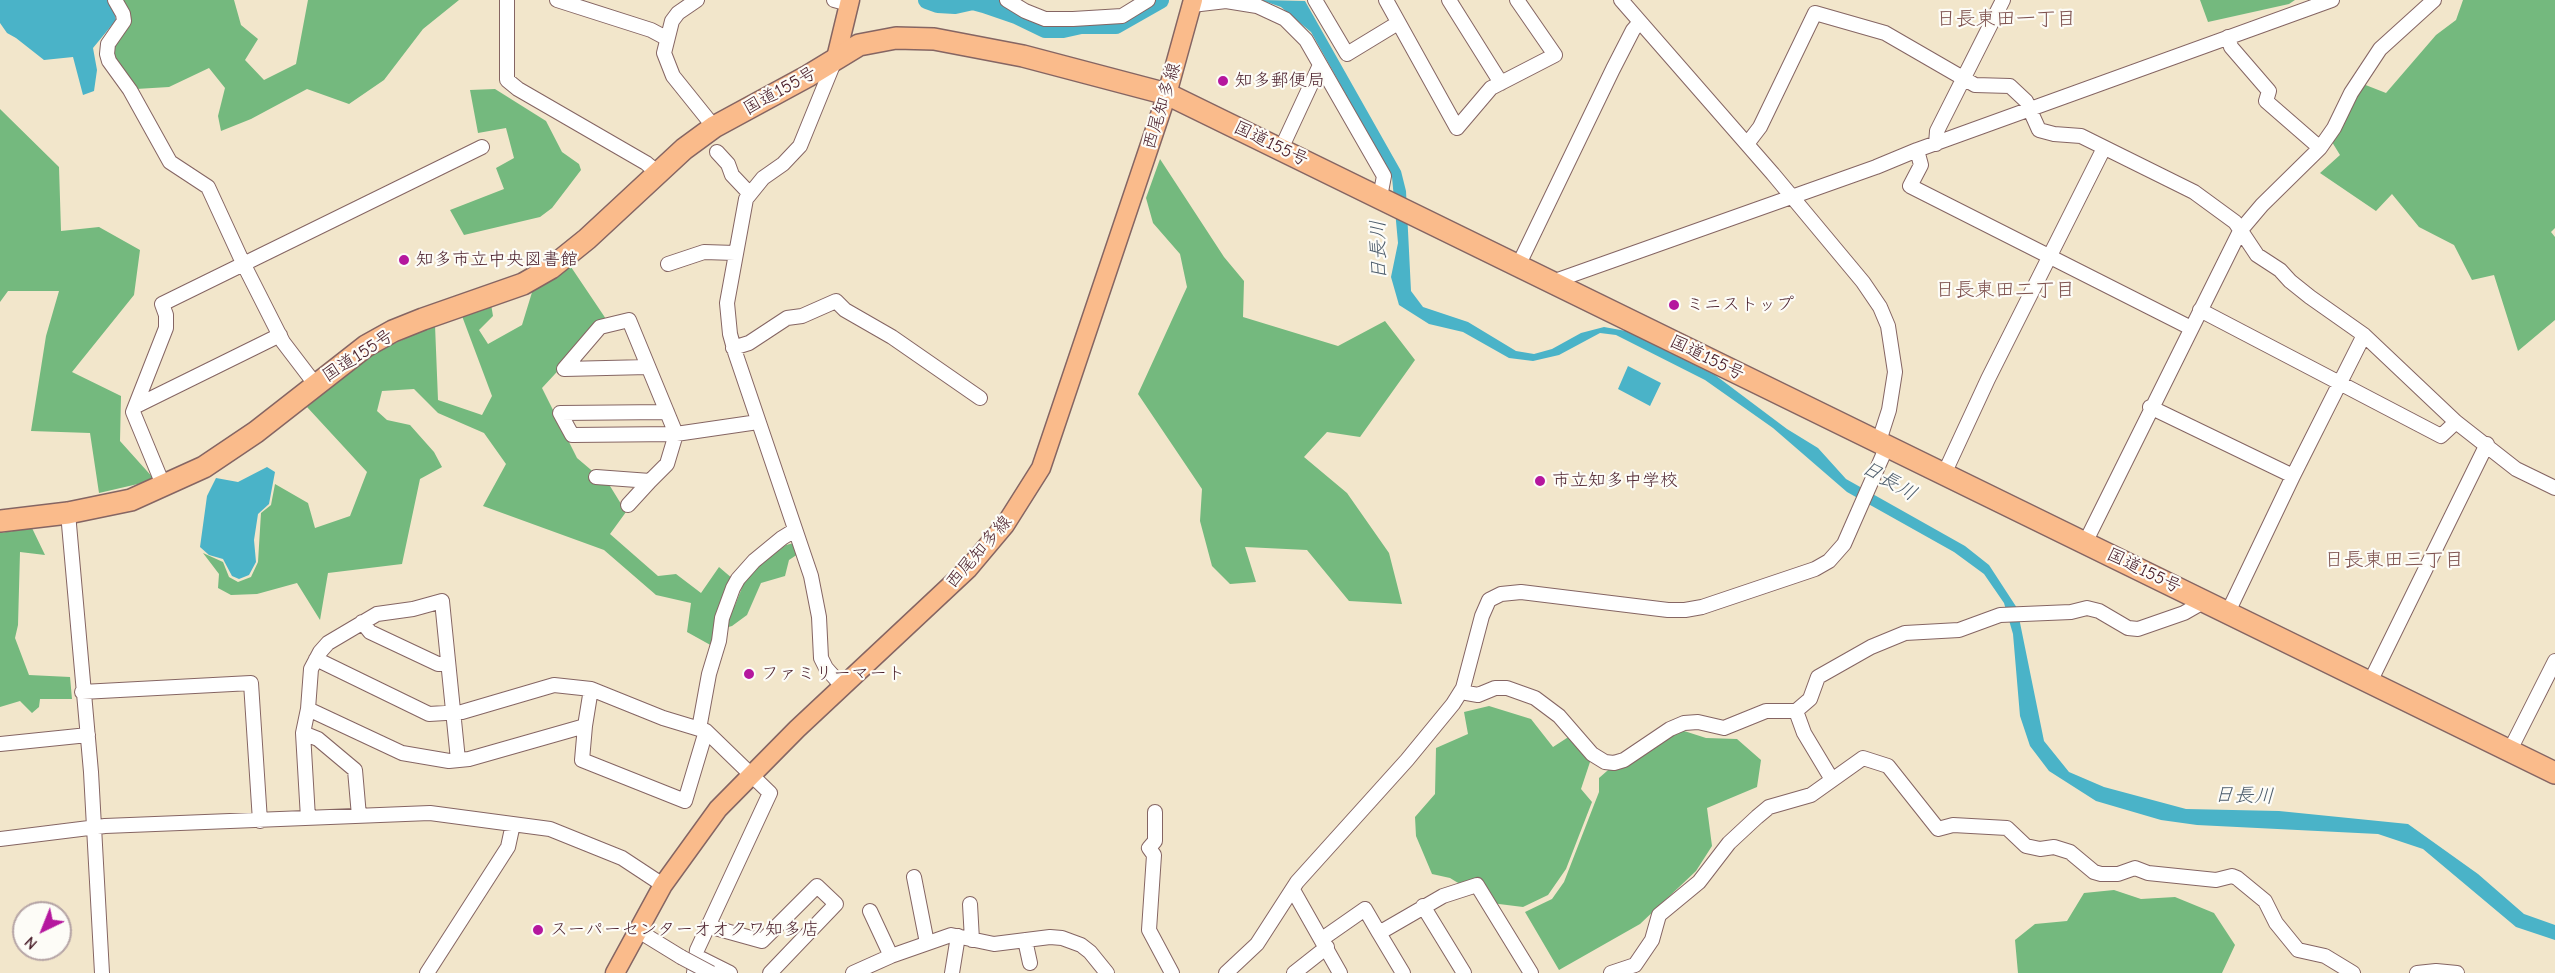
<!DOCTYPE html>
<meta charset="utf-8">
<style>
body{margin:0}
#map{position:relative;width:2555px;height:973px;overflow:hidden;background:#f2e6cb;font-family:"Comic Neue",sans-serif}
canvas{display:block}
.north{position:absolute;left:12px;top:901px;width:60px;height:60px;box-sizing:border-box;background:#fdfcf7;border:2px solid #b5a4a5;border-radius:50%;rotate:223deg;font-size:16px;font-weight:700;line-height:24px;text-align:center;color:#4a1f2b}
.north::after{content:'';display:block;margin:auto;width:21px;height:27px;background:#b5179e;clip-path:polygon(50% 0,100% 100%,50% 72%,0 100%)}
</style>
<div id="map">
<canvas width="2555" height="973"></canvas>
<div class="north">N</div>
</div>
<script>
const g = document.querySelector('canvas').getContext('2d');
g.lineJoin = 'round';
function fill(path, color) {
  g.fillStyle = color;
  g.fill(path, 'evenodd');
}
function poly(rows) {
  const path = new Path2D();
  for (const r of rows) {
    path.moveTo(r[0], r[1]);
    for (let i = 2; i < r.length; i += 2) path.lineTo(r[i], r[i + 1]);
  }
  return path;
}
function trace(path, color, width, dash) {
  g.strokeStyle = color;
  g.lineWidth = width;
  g.lineCap = dash ? 'butt' : 'round';
  g.setLineDash(dash || []);
  g.stroke(path);
}
function label(font, color, halo, rows, align = 'center') {
  g.font = font + ' "Comic Neue","Klee One",sans-serif';
  g.lineWidth = 4.5;
  g.setLineDash([]);
  g.textBaseline = 'middle';
  g.strokeStyle = halo;
  g.fillStyle = color;
  for (const [text, x, y, turn = 0] of rows) {
    g.save();
    g.translate(x, y);
    g.rotate((+turn || 0) * Math.PI / 180);
    g.textAlign = isNaN(turn) ? turn : align;
    if (halo) g.strokeText(text, 0, 0);
    g.fillText(text, 0, 0);
    g.restore();
  }
}
fill(poly([
 [122,0,234,0,241,25,258,39,245,60,264,80,296,64,308,0,459,0,423,29,384,80,349,104,307,89,251,119,221,131,218,116,225,88,209,68,169,87,136,89,117,64,113,49,119,39],
 [2200,0,2295,0,2289,4,2208,22],
 [2463,0,2555,0,2555,228,2551,232,2555,237,2555,320,2518,351,2494,275,2472,280,2454,245,2419,227,2392,194,2376,211,2320,173,2340,155,2332,142,2363,84,2386,93,2436,35,2456,20],
 [495,89,546,121,562,152,579,164,581,170,552,208,540,217,464,235,450,210,504,189,496,168,514,158,506,128,478,133,470,90],
 [0,109,59,167,61,231,99,227,140,250,134,295,72,372,121,396,120,441,155,480,99,493,90,433,31,431,46,336,59,291,8,291,0,302],
 [1160,159,1224,257,1244,281,1243,317,1338,346,1385,321,1415,360,1360,437,1327,432,1304,457,1347,493,1389,553,1402,604,1349,601,1307,550,1245,547,1256,582,1230,584,1212,566,1200,521,1202,489,1138,394,1187,287,1180,254,1153,223,1146,198],
 [569,264,606,319,542,388,577,458,610,486,626,512,610,534,658,576,676,574,701,593,719,567,733,579,726,603,735,605,748,573,786,545,794,543,798,554,789,560,785,576,761,583,747,615,732,626,718,630,714,647,687,632,691,603,656,595,604,550,483,506,506,464,484,433,438,413,414,389,382,391,377,411,387,420,410,425,434,452,442,467,420,479,402,564,328,573,320,620,297,583,257,594,231,595,218,588,219,574,203,553,223,562,229,577,238,582,251,577,258,562,261,513,271,505,275,484,308,503,315,528,350,516,367,472,307,407,369,355,435,325,438,400,482,415,492,396,462,316,491,304,493,316,479,330,488,344,522,325,533,289],
 [32,528,45,555,20,552,18,625,15,638,29,675,70,677,72,699,40,699,39,707,32,713,20,701,0,707,0,533],
 [1489,706,1531,719,1553,747,1570,736,1591,759,1581,789,1592,802,1566,869,1548,895,1523,907,1491,903,1450,878,1432,874,1416,836,1415,817,1435,794,1436,748,1468,734,1464,712],
 [1681,730,1706,738,1737,739,1761,760,1757,787,1707,808,1712,846,1696,871,1640,924,1559,970,1525,912,1552,899,1564,882,1599,792,1599,778,1615,764],
 [2114,890,2141,899,2175,897,2214,913,2235,945,2222,973,2018,973,2015,940,2035,924,2067,921,2084,893]
]), '#74b97e');
fill(poly([
 [0,0,107,0,114,12,116,20,93,48,97,70,94,91,83,95,73,57,44,60,16,38,7,33,0,23],
 [1155,0,1183,0,1166,0,1123,26,1120,21],
 [1261,0,1305,1,1401,171,1406,191,1411,291,1423,307,1468,322,1516,351,1534,354,1552,349,1581,333,1604,327,1626,331,1715,375,1787,429,1818,448,1846,479,1965,546,1989,565,2017,608,2044,741,2069,772,2104,787,2186,809,2279,811,2408,824,2478,874,2524,914,2555,925,2555,940,2516,927,2423,849,2378,834,2197,825,2161,820,2096,801,2049,771,2030,746,2020,716,2013,634,2004,603,1984,574,1954,552,1847,492,1773,428,1705,380,1616,335,1600,333,1559,355,1533,361,1509,358,1463,332,1429,324,1399,305,1391,277,1398,243,1392,177,1311,32,1281,7],
 [1628,366,1661,383,1650,406,1618,389],
 [267,467,275,472,269,504,258,514,254,540,256,562,249,575,239,579,232,576,223,559,209,555,200,547,207,496,216,478,238,482]
]), '#4ab3c8');
trace(poly([
 [927,0,938,4,955,5,973,1,984,4,1016,15,1045,29,1063,29,1081,25,1116,25,1160,0]
]), '#4ab3c8', 18);
const minor = poly([
 [115,0,123,14,124,21,108,44,107,54,109,61,130,90,170,162,208,187,243,263,283,342,315,384],
 [507,0,507,80,518,89,646,163,658,173],
 [557,0,651,30,666,38],
 [697,0,678,13,672,21,664,53,673,76,714,127],
 [834,0,849,4],
 [1007,0,1025,11,1045,19,1073,19,1122,16,1148,0],
 [1315,0,1347,54,1398,23],
 [1386,0,1457,128,1491,88,1555,55,1517,0],
 [1449,0,1501,83],
 [1621,0,1773,174,1863,282,1880,307,1888,326,1895,372,1889,410,1879,441],
 [1192,5,1226,1,1257,6,1285,19,1306,40,1384,176,1380,197],
 [2228,37,2231,47,2269,91,2266,101,2320,148],
 [835,60,800,146,783,164,763,178,746,199,727,303,730,334,735,352,811,576,819,617,821,658,826,668,843,687],
 [1747,144,1760,127,1815,13,1885,33,1975,85,2010,86,2026,101,2039,130,2054,134,2081,136,2194,192,2235,222,2257,255,2280,270,2290,281,2310,297,2364,335,2456,422,2516,469,2555,488],
 [1936,144,1937,131,2003,0],
 [1281,149,1320,65],
 [1917,150,1921,165,1910,186,2191,328],
 [717,152,728,164,732,175,750,194],
 [668,264,704,252,735,253],
 [1518,266,1613,69,1633,30,1640,22],
 [1552,282,1876,167,1917,150,2332,0],
 [2200,310,2441,436,2456,422],
 [733,348,749,343,787,318,802,316,836,301,845,310,892,337,980,398],
 [138,405,280,335],
 [2150,407,2293,476],
 [667,412,560,413,572,435,676,434,758,422],
 [1944,474,1988,379,2104,148],
 [596,477,650,481,667,464,676,434,629,320,600,327,564,369,648,367],
 [164,487,133,412,166,328,166,315,162,304,482,147],
 [628,505,650,481],
 [68,513,91,772,102,973],
 [2085,543,2240,231,2262,205,2320,148,2334,128,2351,93,2380,49,2434,0],
 [2228,612,2293,476,2364,335],
 [362,622,370,632,438,664,448,664],
 [316,659,429,714,462,712,554,685,591,689,663,718,706,731,770,793,697,950,694,973],
 [2370,682,2487,444],
 [82,692,251,683,260,821],
 [1461,692,1478,695,1495,688,1507,688,1535,698,1559,716,1592,754,1605,762,1614,763,1624,760,1670,729,1684,723,1698,722,1724,728,1766,711,1796,711,1810,699,1818,677,1871,647,1905,633,1959,630,2000,615,2071,612,2087,608,2099,611,2128,628,2138,629,2184,613,2205,601],
 [308,709,402,753,449,761,469,759,585,726,582,760,685,801,706,731],
 [1796,711,1804,733,1831,778],
 [585,726,591,689],
 [699,729,709,674,719,641,722,618,733,588,738,579,754,561,782,538,795,530],
 [303,733,318,739,355,770,359,816],
 [0,744,88,735],
 [2510,750,2555,661],
 [1155,812,1155,841,1149,848,1154,855,1149,930,1172,973],
 [308,818,303,733,308,709,311,669,320,652,328,643,377,614,413,609,442,601,458,760],
 [0,839,105,826,430,813,550,829,622,858,663,885],
 [914,877,927,943],
 [1293,890,1340,973],
 [970,904,972,940],
 [1423,906,1464,973],
 [870,911,891,956],
 [708,926,762,941,817,886,836,904,770,973],
 [637,930,681,957],
 [1379,933,1403,973],
 [1322,939,1365,909,1379,933,1443,896,1477,885,1531,973],
 [1025,940,1030,963],
 [696,956,730,973],
 [427,973,508,847,513,824],
 [853,973,891,956,951,935,994,944,1050,937,1062,938,1081,945,1090,952,1107,973],
 [952,973,958,936],
 [1226,973,1257,944,1297,882,1407,760,1453,704,1463,688,1482,616,1489,600,1501,594,1521,592,1668,610,1685,610,1702,607,1815,569,1829,561,1844,544,1887,446],
 [1294,973,1327,947],
 [1611,973,1635,965,1652,940,1659,915,1699,882,1729,843,1757,817,1769,807,1811,795,1863,758,1888,766,1938,829,1953,825,2007,828,2026,846,2040,849,2054,847,2070,852,2094,872,2101,874,2118,874,2135,868,2148,873,2216,880,2232,876,2237,878,2265,901,2276,923,2298,950,2325,956,2353,973],
 [2417,973,2436,971,2457,973]
]);
const major = poly([
 [836,58,850,0],
 [615,973,663,885,718,809,797,729,968,569,1005,525,1041,468,1167,94,1193,0]
]);
const highway = poly([
 [0,521,68,513,131,500,204,467,256,432,366,346,393,331,423,319,523,284,551,268,587,239,684,149,714,127,808,76,859,45,896,38,934,39,1023,56,1167,94,2555,773]
]);
trace(minor, '#856563', 16);
trace(major, '#856563', 21);
trace(highway, '#856563', 24);
trace(minor, '#fff', 14);
trace(major, '#fabb8b', 18);
trace(highway, '#fabb8b', 21);
const minorBridge = poly([
 [681,957,711,973]
]);
trace(minorBridge, '#856563', 16, []);
trace(minorBridge, '#fff', 14);
for (const [x, y, r, color] of [
 [1223,81,6,"#b5179e"],
 [404,260,6,"#b5179e"],
 [1674,305,6,"#b5179e"],
 [1540,481,6,"#b5179e"],
 [749,674,6,"#b5179e"],
 [538,930,6,"#b5179e"]
]) {
  const dot = new Path2D();
  dot.arc(x, y, r, 0, 2 * Math.PI);
  g.fillStyle = color;
  g.fill(dot);
  trace(dot, '#fdfcf7', 2);
}
label('18px', '#4a1f2b', '#fdfcf7', [
 ["知多郵便局",1235,81],
 ["知多市立中央図書館",416,260],
 ["ミニストップ",1686,305],
 ["市立知多中学校",1552,481],
 ["ファミリーマート",761,674],
 ["スーパーセンターオオクワ知多店",550,930]
], 'left');
label('18px', '#4a1f2b', '#fdfcf7', [
 ["国道155号",780,91,-29],
 ["西尾知多線",1162,106,-73],
 ["国道155号",1271,144,26],
 ["国道155号",358,356,-33],
 ["国道155号",1707,358,26],
 ["西尾知多線",979,552,-49],
 ["国道155号",2144,571,26]
]);
label('20px', '#7e524f', '#fdfcf7', [
 ["日長東田一丁目",2006,19],
 ["日長東田二丁目",2005,290],
 ["日長東田三丁目",2394,560]
]);
label('italic 20px', '#4a5a6a', '#fdfcf7', [
 ["日長川",1379,250,-91],
 ["日長川",1889,481,30],
 ["日長川",2244,796,2]
]);
</script>
